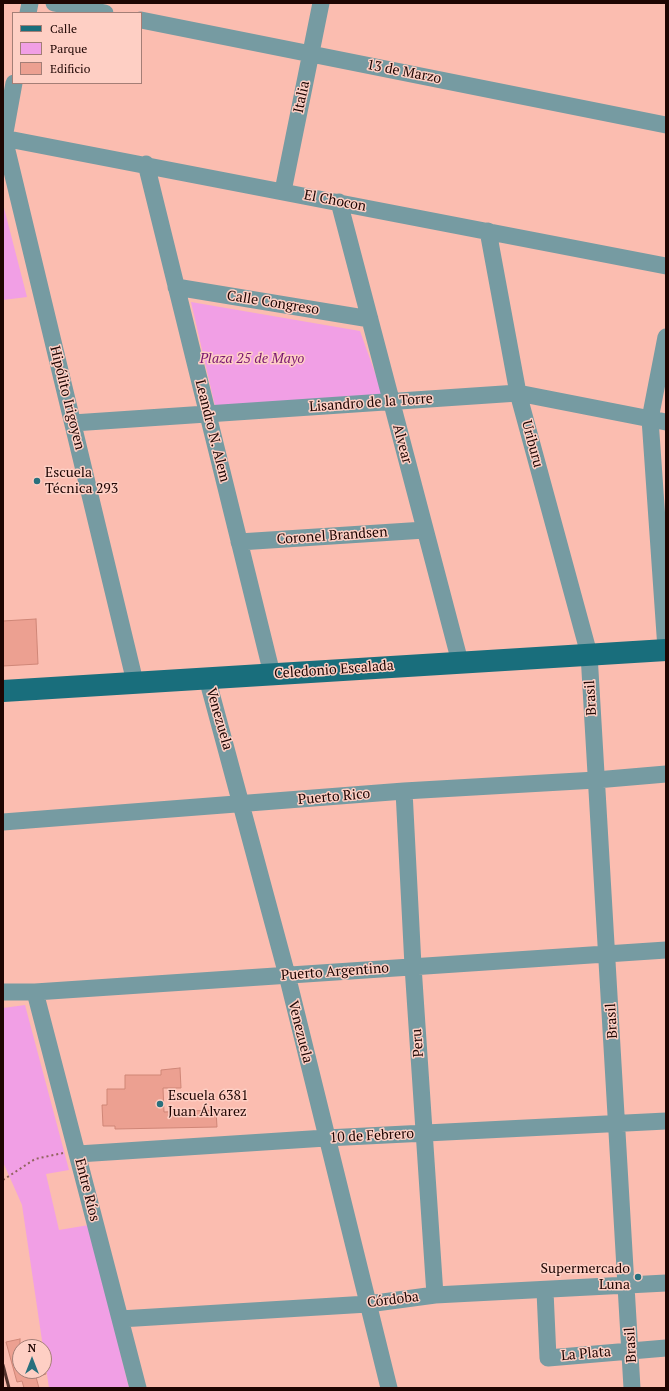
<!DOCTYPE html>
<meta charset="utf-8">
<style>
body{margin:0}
#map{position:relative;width:669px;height:1391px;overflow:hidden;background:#fbbdb0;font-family:"PT Serif",serif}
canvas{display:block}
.frame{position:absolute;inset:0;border:4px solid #1e0502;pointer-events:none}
.legend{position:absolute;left:12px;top:12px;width:130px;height:72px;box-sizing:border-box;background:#fecfc4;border:1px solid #a47e76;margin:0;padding:5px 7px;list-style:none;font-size:12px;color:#1e0502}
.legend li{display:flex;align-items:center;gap:8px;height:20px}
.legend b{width:20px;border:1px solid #a47e76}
.north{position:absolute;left:12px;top:1339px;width:40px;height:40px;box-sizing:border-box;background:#fecfc4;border:1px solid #a47e76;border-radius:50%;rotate:0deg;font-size:11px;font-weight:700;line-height:16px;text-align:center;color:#1e0502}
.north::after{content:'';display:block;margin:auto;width:14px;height:18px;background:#29707d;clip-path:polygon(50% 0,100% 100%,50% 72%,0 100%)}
</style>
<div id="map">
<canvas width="669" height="1391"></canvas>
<div class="frame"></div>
<ul class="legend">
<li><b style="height:5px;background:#196e7c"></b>Calle</li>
<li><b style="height:11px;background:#f19fe5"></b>Parque</li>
<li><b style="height:11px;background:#eca091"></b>Edificio</li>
</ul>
<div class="north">N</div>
</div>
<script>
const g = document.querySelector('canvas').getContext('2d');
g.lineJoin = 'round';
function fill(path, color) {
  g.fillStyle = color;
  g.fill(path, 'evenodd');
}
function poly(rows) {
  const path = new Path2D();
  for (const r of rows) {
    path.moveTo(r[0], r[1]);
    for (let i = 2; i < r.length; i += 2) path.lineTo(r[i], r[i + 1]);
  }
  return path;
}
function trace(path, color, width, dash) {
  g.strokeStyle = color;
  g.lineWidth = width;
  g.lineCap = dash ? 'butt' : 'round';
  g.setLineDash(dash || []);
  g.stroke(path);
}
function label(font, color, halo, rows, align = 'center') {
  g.font = font + ' "PT Serif",serif';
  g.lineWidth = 3;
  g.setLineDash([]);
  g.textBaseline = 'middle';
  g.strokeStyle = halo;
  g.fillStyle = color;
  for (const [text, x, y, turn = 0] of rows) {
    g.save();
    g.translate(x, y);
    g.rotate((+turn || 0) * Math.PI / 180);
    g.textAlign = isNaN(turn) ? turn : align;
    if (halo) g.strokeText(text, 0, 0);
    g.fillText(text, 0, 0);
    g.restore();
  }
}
fill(poly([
 [3,204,27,297,3,300],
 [191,302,360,331,383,395,215,406],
 [25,1005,69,1170,46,1174,59,1230,89,1225,129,1388,49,1388,22,1205,3,1162,3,1008]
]), '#f19fe5');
const building = poly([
 [36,619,38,664,3,666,3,621,36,619],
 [180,1068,181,1088,163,1088,164,1112,216,1110,217,1127,115,1129,115,1126,103,1126,102,1105,107,1105,107,1089,125,1089,125,1075,161,1075,161,1070,180,1068],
 [20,1339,20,1371,45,1371,46,1374,36,1377,39,1388,24,1388,22,1381,17,1382,6,1342,20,1339]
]);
fill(building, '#eca091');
trace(building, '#cf8677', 1);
trace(poly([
 [3,1180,35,1159,63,1153]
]), '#90645c', 2, [2, 3]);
trace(poly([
 [54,3,105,13],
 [28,13,30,3],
 [141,20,666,125],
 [14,83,4,138,135,682],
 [3,138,666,266],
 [146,164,272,674],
 [283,191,321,3],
 [339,202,460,662],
 [488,231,518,393,589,654,632,1388],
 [176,287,370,319],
 [666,337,650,419,666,649],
 [73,423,518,393,666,422],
 [239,542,425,530],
 [207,678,287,975,389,1388],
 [404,791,413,966,435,1295],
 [3,822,404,791,596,780,666,774],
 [3,992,35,992,666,950],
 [35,992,138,1388],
 [78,1154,326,1138,666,1121],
 [545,1291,548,1358,666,1348],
 [120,1319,368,1304,435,1295,666,1283]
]), '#769ba2', 17);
trace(poly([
 [3,691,666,650]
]), '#196e7c', 22);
trace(poly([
 [3,1365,9,1388]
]), '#56342e', 3);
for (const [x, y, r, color] of [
 [37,481,4,"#29707d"],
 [160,1104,4,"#29707d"],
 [638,1277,4,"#29707d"]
]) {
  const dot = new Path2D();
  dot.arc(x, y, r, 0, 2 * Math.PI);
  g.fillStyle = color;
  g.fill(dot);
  trace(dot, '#fecfc4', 1.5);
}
label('14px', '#1e0502', '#fecfc4', [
 ["13 de Marzo",404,72,11],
 ["Italia",302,97,-78],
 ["El Chocon",335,201,11],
 ["Calle Congreso",273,303,9],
 ["Hipólito Irigoyen",67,398,76],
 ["Lisandro de la Torre",371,403,-4],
 ["Leandro N. Alem",212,431,76],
 ["Alvear",402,444,75],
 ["Uriburu",532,444,75],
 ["Coronel Brandsen",332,536,-4],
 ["Celedonio Escalada",334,670,-4],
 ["Brasil",591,698,-93],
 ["Venezuela",219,719,74],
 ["Puerto Rico",334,797,-5],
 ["Puerto Argentino",335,972,-4],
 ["Brasil",612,1021,-93],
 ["Venezuela",300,1032,76],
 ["Peru",418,1043,-94],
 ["10 de Febrero",372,1136,-3],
 ["Entre Ríos",87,1190,76],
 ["Córdoba",393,1300,-7],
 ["Brasil",631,1345,-93],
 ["La Plata",586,1354,-5]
]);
label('italic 14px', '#781470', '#fecfc4', [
 ["Plaza 25 de Mayo",252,359]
]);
label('14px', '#1e0502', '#fecfc4', [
 ["Escuela",45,473],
 ["Técnica 293",45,489],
 ["Escuela 6381",168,1096],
 ["Juan Álvarez",168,1112],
 ["Supermercado",630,1269,"right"],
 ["Luna",630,1285,"right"]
], 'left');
</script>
